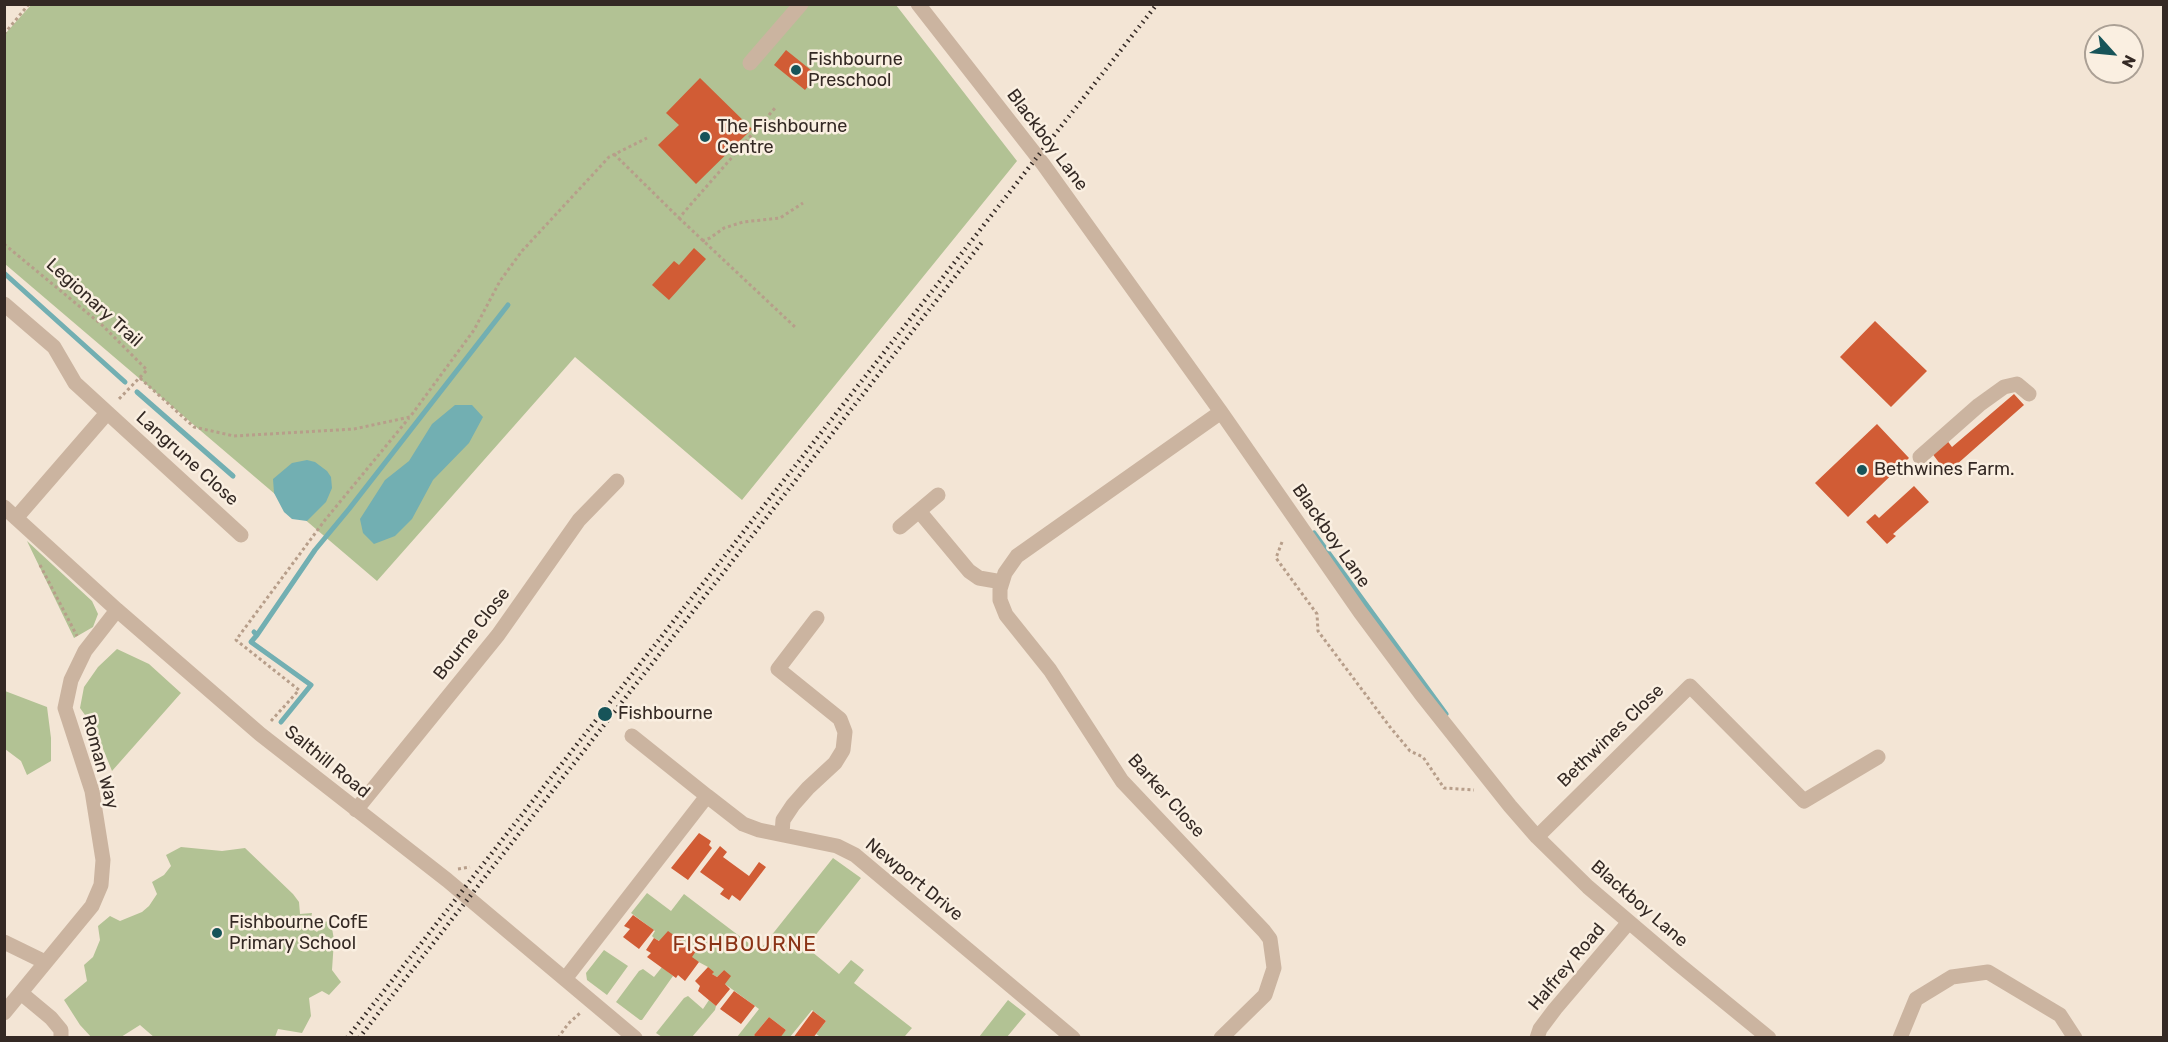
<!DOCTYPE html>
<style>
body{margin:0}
#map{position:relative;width:2168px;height:1042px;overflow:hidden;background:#f3e5d5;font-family:Rubik,sans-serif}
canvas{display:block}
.frame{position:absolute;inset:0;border:6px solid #342924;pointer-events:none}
.north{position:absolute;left:2084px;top:24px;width:60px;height:60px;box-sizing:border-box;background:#faefe1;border:2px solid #aba095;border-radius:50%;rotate:117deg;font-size:16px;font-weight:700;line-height:24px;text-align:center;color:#342924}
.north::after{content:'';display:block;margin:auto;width:21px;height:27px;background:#175459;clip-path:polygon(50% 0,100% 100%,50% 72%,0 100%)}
</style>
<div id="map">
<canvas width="2168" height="1042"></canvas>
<div class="frame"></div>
<div class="north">N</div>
</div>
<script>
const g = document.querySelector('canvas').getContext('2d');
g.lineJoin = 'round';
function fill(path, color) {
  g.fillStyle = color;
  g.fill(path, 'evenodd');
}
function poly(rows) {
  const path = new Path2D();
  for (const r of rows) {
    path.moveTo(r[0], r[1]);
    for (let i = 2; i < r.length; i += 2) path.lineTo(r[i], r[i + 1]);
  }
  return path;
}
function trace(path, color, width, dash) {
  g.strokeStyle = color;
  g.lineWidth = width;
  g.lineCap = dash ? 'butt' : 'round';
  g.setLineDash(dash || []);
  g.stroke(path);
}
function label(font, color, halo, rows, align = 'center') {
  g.font = font + ' Rubik,sans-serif';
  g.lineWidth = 5;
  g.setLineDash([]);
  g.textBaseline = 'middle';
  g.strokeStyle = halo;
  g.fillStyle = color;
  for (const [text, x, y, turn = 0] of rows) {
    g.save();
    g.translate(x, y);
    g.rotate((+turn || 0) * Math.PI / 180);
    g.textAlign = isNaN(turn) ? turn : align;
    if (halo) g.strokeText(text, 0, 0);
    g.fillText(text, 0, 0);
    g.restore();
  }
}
fill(poly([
 [31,5,896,5,1017,161,742,500,575,357,377,581,5,264,5,34],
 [27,541,92,601,98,614,93,627,74,638],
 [117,649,149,664,181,693,112,771,95,729,80,708,84,687,98,667],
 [5,691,47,707,51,738,51,761,27,775,21,761,5,749],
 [181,847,222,851,245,848,293,894,299,902,300,914,312,913,309,927,317,932,326,921,332,928,334,940,332,970,341,982,329,995,322,991,309,998,311,1016,302,1033,278,1029,275,1037,155,1038,140,1025,121,1037,92,1038,80,1025,64,1000,87,981,84,965,93,957,100,940,98,926,110,916,120,921,142,912,149,906,157,894,152,882,164,875,171,866,166,855],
 [833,858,861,878,806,947,839,974,851,960,864,970,854,983,912,1028,905,1036,907,1037,819,1036,816,1034,826,1021,812,1010,790,1037,780,1037,786,1030,769,1017,754,1035,757,1037,737,1037,759,1009,725,984,724,970,717,977,712,974,708,967,654,938,652,936,655,931,631,913,647,893,671,911,684,894,759,951],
 [604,950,628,966,607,995,587,980,586,973],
 [662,967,673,976,642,1020,640,1020,616,1002,639,971,643,969,654,977],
 [688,996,703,1009,709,1000,716,1006,715,1010,692,1037,662,1037,656,1033,684,998],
 [1008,1000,1026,1014,1007,1037,979,1037]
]), '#b2c294');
fill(poly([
 [455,405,472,405,483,417,469,443,433,480,412,519,395,536,374,544,363,533,360,519,385,480,409,461,432,424],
 [307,460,315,462,327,471,331,477,332,488,326,502,307,521,292,519,284,512,274,493,273,479,292,463]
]), '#72afb2');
trace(poly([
 [4,273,125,382],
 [137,392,233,476],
 [1314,533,1446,714],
 [254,632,257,635,315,550,349,509,508,305],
 [257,635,251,642,311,685,281,722]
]), '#72afb2', 5);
fill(poly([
 [786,50,817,75,805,90,774,65],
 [700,78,752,129,696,184,658,145,679,125,666,113],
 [694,248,706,259,669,300,652,285,674,261,679,265],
 [1875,321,1927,371,1891,407,1840,357],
 [2014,394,2024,405,1947,473,1931,452,1946,439,1952,447],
 [1877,424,1909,458,1848,517,1815,483],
 [1914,486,1929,502,1893,534,1896,536,1887,544,1866,522,1875,514,1879,518],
 [699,833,711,841,709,845,712,848,688,880,671,868],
 [720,846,727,852,723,857,749,876,759,862,766,867,740,901,732,895,729,900,720,894,724,889,700,872],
 [633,915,654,930,639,949,623,937,630,929,624,926],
 [668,931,696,951,692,957,699,962,685,981,678,975,676,978,647,957,651,953,646,950,654,938,659,941],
 [708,967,714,972,712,974,717,977,724,970,731,976,725,984,730,989,716,1006,698,991,700,986,695,981],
 [734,991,755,1006,741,1024,720,1009],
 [813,1011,826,1021,813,1038,793,1038],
 [769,1017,786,1030,780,1038,757,1038,754,1035]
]), '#d15c35');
trace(poly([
 [4,34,29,4],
 [614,154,679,218,775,108],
 [679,218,795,327],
 [702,241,710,238,724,228,743,222,780,218,803,203],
 [4,244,102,325,147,370,118,400],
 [140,378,194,427,234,436,354,429,410,417,474,330,500,281,522,251,609,157,647,138],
 [1282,542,1276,558,1317,614,1318,631,1390,727,1410,751,1423,757,1444,788,1474,790],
 [40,565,77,636],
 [271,721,299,690,236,640,325,520,409,418],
 [458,869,470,867],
 [558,1038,568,1024,580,1013]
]), '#b79e8a', 3, [3, 3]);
trace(poly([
 [918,4,1043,164,1221,412,1360,612,1421,694,1510,806,1537,837,1588,887,1676,962,1769,1038],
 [750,63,801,4],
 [4,304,54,347,75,383,241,535],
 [1920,457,1979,405,2004,387,2017,384,2029,394],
 [4,507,117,610,260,734,447,880,635,1038],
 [919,511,969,571,979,578,1002,582],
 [16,518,107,413],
 [900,527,938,495],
 [632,736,707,796],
 [356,810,498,635,579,520,617,481],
 [782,834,783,820,793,805,808,788,835,763,843,750,845,732,840,719,778,669,817,618],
 [1537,837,1690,686,1804,801,1878,757],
 [4,942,45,962],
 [565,979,707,796,743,824,759,830,837,846,855,855,1073,1038],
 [21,993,51,1018,61,1030,61,1038],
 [4,1013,92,906,101,885,103,860,92,791,65,708,71,680,85,651,117,610],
 [1221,1038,1265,995,1274,968,1270,939,1264,931,1122,781,1050,670,1006,615,1000,600,1000,589,1005,573,1017,556,1221,412],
 [1537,1038,1540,1029,1555,1009,1629,922],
 [1900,1038,1916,999,1952,977,1988,972,2060,1015,2075,1038]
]), '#cbb4a0', 15);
trace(poly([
 [347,1038,1157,4],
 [359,1038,983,241]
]), '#342924', 4.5, [1.5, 4.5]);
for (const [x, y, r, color] of [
 [796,70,6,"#175459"],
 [705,137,6,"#175459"],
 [1862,470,6,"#175459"],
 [605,714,8,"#175459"],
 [217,933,6,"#175459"]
]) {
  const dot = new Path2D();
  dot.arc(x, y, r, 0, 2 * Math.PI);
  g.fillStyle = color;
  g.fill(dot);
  trace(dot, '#faefe1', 2);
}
label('18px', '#342924', '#faefe1', [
 ["Fishbourne",808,60],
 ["Preschool",808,81],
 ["The Fishbourne",717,127],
 ["Centre",717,148],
 ["Bethwines Farm.",1874,470],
 ["Fishbourne",618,714],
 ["Fishbourne CofE",229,923],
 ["Primary School",229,944]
], 'left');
label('18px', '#342924', '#faefe1', [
 ["Blackboy Lane",1047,140,53],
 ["Legionary Trail",94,303,42],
 ["Langrune Close",187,459,42],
 ["Blackboy Lane",1331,536,55],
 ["Bourne Close",472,634,-52],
 ["Bethwines Close",1611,736,-44],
 ["Roman Way",100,762,75],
 ["Salthill Road",327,762,39],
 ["Barker Close",1166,796,48],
 ["Newport Drive",914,880,39],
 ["Blackboy Lane",1639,904,41],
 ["Halfrey Road",1567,967,-50]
]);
g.letterSpacing = '1.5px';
label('21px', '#8a3316', '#faefe1', [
 ["FISHBOURNE",745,945]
]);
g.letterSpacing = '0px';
</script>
